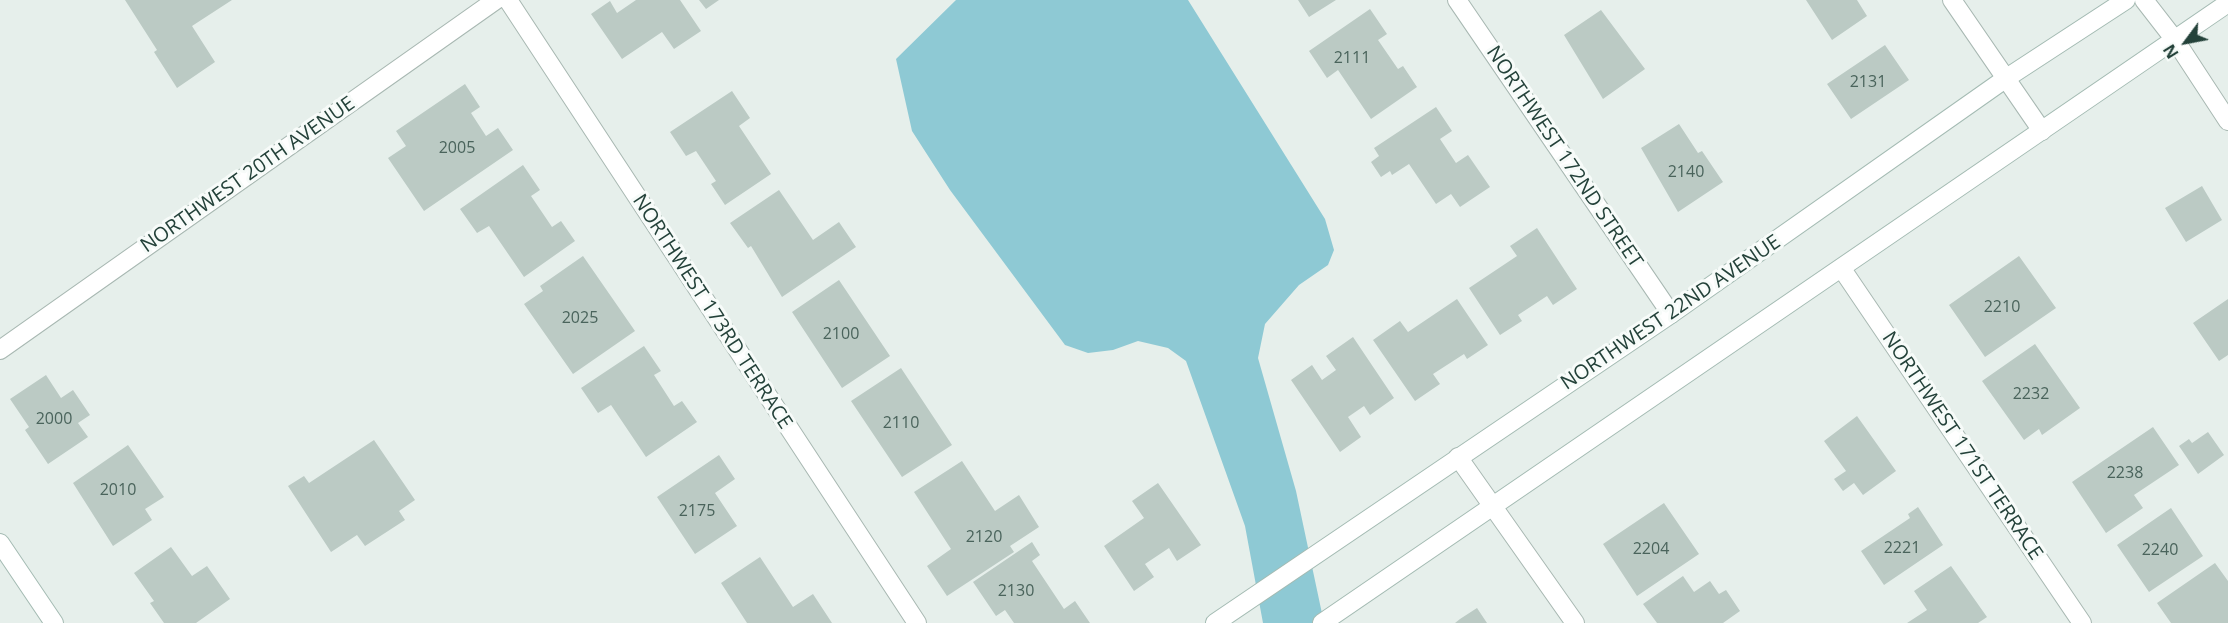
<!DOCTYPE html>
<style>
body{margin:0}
#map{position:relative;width:2228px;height:623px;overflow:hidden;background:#e6efeb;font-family:"Open Sans",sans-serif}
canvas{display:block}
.north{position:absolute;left:2156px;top:12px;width:60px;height:60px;-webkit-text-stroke:4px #f7fbf9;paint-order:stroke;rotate:238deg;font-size:16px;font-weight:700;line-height:24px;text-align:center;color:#24423a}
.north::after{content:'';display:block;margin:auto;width:21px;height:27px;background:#24423a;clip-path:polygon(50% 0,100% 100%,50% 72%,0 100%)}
</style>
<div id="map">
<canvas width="2228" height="623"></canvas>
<div class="north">N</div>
</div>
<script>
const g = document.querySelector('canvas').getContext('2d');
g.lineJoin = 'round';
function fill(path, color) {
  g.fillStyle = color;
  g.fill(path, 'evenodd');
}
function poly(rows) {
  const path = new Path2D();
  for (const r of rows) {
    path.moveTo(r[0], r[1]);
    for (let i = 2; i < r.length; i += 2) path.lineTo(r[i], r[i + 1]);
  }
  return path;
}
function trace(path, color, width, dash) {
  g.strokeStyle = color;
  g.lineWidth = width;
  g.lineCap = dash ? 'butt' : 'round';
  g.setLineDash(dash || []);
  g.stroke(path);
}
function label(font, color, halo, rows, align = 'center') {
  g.font = font + ' "Open Sans",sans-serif';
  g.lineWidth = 6;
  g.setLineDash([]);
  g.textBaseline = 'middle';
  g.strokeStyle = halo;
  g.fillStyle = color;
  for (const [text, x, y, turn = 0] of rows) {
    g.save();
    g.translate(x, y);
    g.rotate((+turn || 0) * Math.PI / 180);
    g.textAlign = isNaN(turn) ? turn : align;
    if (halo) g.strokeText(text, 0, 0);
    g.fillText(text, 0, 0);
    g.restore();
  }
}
fill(poly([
 [956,0,1188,0,1325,219,1334,250,1328,265,1299,285,1265,324,1258,358,1296,491,1324,623,1263,623,1245,526,1186,361,1168,348,1138,341,1113,350,1088,353,1065,345,950,190,912,131,896,59]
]), '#8ec9d4');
fill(poly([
 [125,0,232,0,192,26,215,62,177,88,154,52,157,50],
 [636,0,680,0,701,31,674,49,662,32,622,59,591,14,610,1,617,13],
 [699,0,719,0,706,9],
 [1298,0,1336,0,1309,17],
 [1806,0,1857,0,1867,16,1832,40],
 [1370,9,1387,34,1378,40,1398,69,1403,66,1417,87,1371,119,1338,70,1327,78,1309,51],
 [1601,10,1645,69,1603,99,1564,35],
 [1885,45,1909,80,1851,119,1827,84],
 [465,84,480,107,471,113,486,136,498,128,513,150,424,211,388,158,406,146,396,131],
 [732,91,750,118,739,126,771,174,725,205,711,184,716,181,696,151,686,156,670,132],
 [1436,107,1452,131,1440,139,1456,163,1468,155,1490,187,1460,207,1451,194,1436,204,1409,164,1392,175,1390,171,1381,177,1371,162,1379,156,1374,148],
 [1679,124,1698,153,1702,151,1723,182,1678,212,1641,148],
 [523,165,540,190,531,196,552,227,561,221,575,241,524,277,489,226,477,233,460,209],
 [2202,186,2222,220,2186,242,2165,208],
 [779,190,813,240,839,222,856,247,782,297,751,246,748,248,730,223],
 [1537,228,1577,289,1553,305,1547,296,1518,315,1522,321,1500,335,1469,288,1517,256,1510,246],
 [583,256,635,331,573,374,524,304,543,291,540,286],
 [2019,256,2056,308,1985,357,1949,305],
 [839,280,890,356,842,388,792,312],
 [1457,299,1488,345,1467,359,1464,354,1433,374,1440,384,1415,401,1373,340,1400,321,1408,332],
 [2228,299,2228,355,2219,361,2193,323],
 [1353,337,1394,398,1370,415,1364,406,1348,417,1361,437,1340,452,1291,380,1312,365,1322,380,1336,370,1326,356],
 [2035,344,2080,408,2042,435,2039,429,2024,440,1982,381],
 [644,346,661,371,654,375,674,406,682,401,697,422,646,457,611,405,598,413,581,388],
 [901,368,952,445,902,477,851,401],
 [46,375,61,398,73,390,90,415,78,423,88,437,48,464,25,430,29,427,10,399],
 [1857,416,1896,471,1863,495,1854,483,1843,491,1834,479,1846,471,1824,441],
 [2153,427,2179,465,2134,495,2143,508,2106,533,2072,482],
 [2208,432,2224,455,2198,474,2179,446,2189,439,2192,443],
 [374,440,415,500,399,511,405,520,365,546,357,535,331,552,288,486,304,476,309,483],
 [128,445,164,497,145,509,152,520,113,546,73,483],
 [719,455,735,479,715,493,737,526,695,554,657,497],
 [962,461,995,511,1019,495,1039,527,1010,546,1014,552,947,596,927,566,951,549,914,492],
 [1158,483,1201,545,1177,561,1169,548,1145,564,1154,577,1134,591,1104,546,1144,518,1132,501],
 [1664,503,1699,554,1637,596,1603,544],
 [1918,507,1943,545,1884,585,1861,551,1910,518,1908,514],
 [2171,508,2203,556,2149,592,2117,545],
 [1032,542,1040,555,1032,561,1064,609,1075,601,1090,623,1014,623,1005,610,996,616,973,582],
 [171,547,192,576,207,566,230,599,196,623,164,623,150,603,154,601,134,573],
 [760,557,793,607,813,594,832,623,747,623,721,583],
 [2215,563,2228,581,2228,623,2171,623,2157,603],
 [1951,566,1987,617,1978,623,1907,623,1927,610,1914,591],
 [1683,576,1694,592,1710,581,1719,594,1726,590,1740,611,1723,623,1657,623,1643,604],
 [1477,608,1487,623,1455,623,1460,619]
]), '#bbcac4');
const street = poly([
 [508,0,917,623],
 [1457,0,1671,314],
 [1952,0,2042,131],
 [2144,0,2175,40,2228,121],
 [1842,269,2082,623],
 [0,350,496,0],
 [1458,457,1575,623]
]);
const secondary = poly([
 [0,543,54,623],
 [1215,623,1671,314,2005,79,2126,0],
 [1322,623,2228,3]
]);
trace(street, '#a8b8b2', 20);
trace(secondary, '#a4bbb3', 20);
trace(street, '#fff', 18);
trace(secondary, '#fff', 18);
label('16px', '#4a645c', null, [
 ["2111",1352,58],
 ["2131",1868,82],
 ["2005",457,148],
 ["2140",1686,172],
 ["2210",2002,307],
 ["2025",580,318],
 ["2100",841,334],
 ["2232",2031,394],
 ["2000",54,419],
 ["2110",901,423],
 ["2238",2125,473],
 ["2010",118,490],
 ["2175",697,511],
 ["2120",984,537],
 ["2221",1902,548],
 ["2204",1651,549],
 ["2240",2160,550],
 ["2130",1016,591]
]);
label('20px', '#24423a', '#f7fbf9', [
 ["NORTHWEST 172ND STREET",1564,157,56],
 ["NORTHWEST 20TH AVENUE",248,175,-35],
 ["NORTHWEST 173RD TERRACE",712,312,57],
 ["NORTHWEST 22ND AVENUE",1671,313,-34],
 ["NORTHWEST 171ST TERRACE",1962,446,56]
]);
</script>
